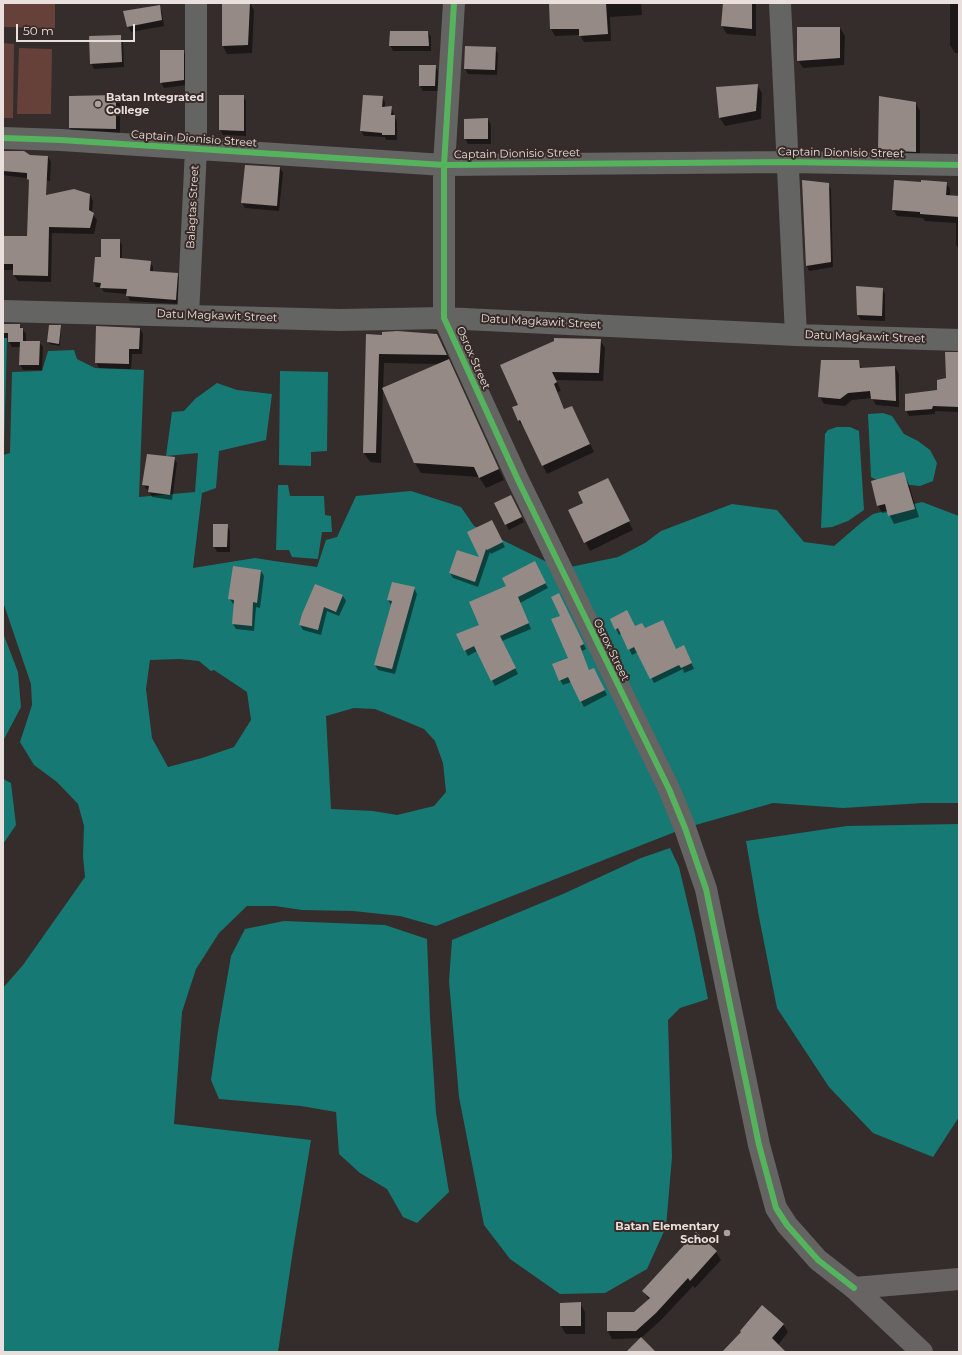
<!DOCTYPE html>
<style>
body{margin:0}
#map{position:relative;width:962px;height:1355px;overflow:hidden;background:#342d2b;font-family:Montserrat,sans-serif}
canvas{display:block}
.frame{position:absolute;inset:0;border:4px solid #e9e0de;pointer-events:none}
.scale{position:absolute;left:16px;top:24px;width:119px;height:18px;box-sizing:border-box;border:2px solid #e9e0de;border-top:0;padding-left:5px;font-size:12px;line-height:14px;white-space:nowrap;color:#e9e0de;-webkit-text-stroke:3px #382a27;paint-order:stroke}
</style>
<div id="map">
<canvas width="962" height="1355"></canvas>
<div class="frame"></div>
<div class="scale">50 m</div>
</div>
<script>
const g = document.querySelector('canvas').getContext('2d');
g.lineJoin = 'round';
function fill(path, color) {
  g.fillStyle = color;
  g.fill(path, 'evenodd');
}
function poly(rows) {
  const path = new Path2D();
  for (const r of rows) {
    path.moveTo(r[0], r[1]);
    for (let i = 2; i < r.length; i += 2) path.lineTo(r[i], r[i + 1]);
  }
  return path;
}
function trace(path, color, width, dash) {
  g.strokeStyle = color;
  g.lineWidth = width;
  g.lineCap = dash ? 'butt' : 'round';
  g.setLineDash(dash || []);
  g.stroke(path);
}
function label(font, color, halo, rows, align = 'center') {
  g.font = font + ' Montserrat,sans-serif';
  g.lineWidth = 4;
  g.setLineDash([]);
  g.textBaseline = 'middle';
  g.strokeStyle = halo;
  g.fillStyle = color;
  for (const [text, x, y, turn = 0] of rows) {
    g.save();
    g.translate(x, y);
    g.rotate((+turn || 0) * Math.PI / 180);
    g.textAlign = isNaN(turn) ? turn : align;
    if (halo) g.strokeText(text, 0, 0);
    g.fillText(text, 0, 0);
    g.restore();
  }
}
fill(poly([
 [3,3,55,3,55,28,3,27],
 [3,43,14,44,13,118,3,118],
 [19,48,52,49,51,114,17,114]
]), '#66413a');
fill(poly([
 [3,338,7,338,4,447,3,447],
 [74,350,77,359,95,368,144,370,139,497,195,492,198,453,166,456,172,412,184,411,195,399,217,383,237,390,272,394,266,440,219,451,216,488,202,493,193,568,255,558,274,561,317,567,326,540,337,537,356,496,411,491,461,507,474,526,561,569,618,557,645,543,661,531,732,504,777,510,804,542,834,546,862,522,873,514,922,502,959,516,959,803,923,803,843,808,773,803,685,828,436,926,400,916,353,911,302,910,275,906,247,906,219,933,196,969,182,1012,174,1124,311,1140,293,1250,278,1352,3,1352,3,988,23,965,85,877,83,856,84,826,78,804,57,782,34,765,20,742,32,705,31,684,3,602,3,455,10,453,12,372,42,371,48,351],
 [180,659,199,661,211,671,214,670,247,692,251,720,234,747,202,758,168,767,152,738,146,689,150,660],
 [354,708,375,709,400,719,424,729,435,741,443,763,446,792,434,806,397,815,373,811,331,809,326,716],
 [280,371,328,372,327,451,311,452,311,466,279,465],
 [883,413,892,416,904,434,918,441,930,450,937,463,933,481,920,486,881,482,871,477,868,414],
 [837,427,850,427,859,431,864,510,848,521,832,527,821,528,825,434,828,430],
 [278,485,288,485,290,496,324,496,325,515,331,516,332,532,322,532,318,559,292,557,289,550,276,550],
 [3,633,18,672,21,707,3,741],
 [3,779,11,783,16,825,3,844],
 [959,824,959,1117,933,1157,873,1133,829,1087,777,1008,759,917,746,841,847,826],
 [670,848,679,867,695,934,708,999,680,1008,668,1020,672,1157,666,1227,647,1269,605,1293,560,1294,510,1259,484,1225,459,1097,449,981,452,940,563,894,641,858],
 [284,921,385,925,427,939,430,1017,436,1113,449,1192,417,1223,403,1217,387,1189,360,1173,339,1154,336,1112,301,1106,219,1099,211,1080,218,1031,231,956,245,929]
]), '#177973');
fill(poly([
 [223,3,250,3,254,10,252,53,227,54,223,46],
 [550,3,641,3,642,15,610,17,611,41,584,42,580,35,555,36,551,29],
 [724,3,756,3,756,36,727,34,722,26],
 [950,3,959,3,959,53,955,53,950,45],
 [159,7,162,12,164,26,131,32,128,26],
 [840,28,845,36,844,65,803,68,798,60],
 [428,32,431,37,431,51,393,51,390,45],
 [120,36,123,41,124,67,94,69,91,63],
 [495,48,498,54,497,75,468,74,465,69],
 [183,51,186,56,186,85,164,88,161,82],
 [435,66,438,71,438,91,423,91,420,86],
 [757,85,762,93,761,119,725,126,720,118,717,88],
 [115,96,120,104,120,137,75,136,70,128],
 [220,96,243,96,246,101,246,136,223,135,220,130],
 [382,97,385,102,385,108,391,107,397,122,397,140,386,140,385,137,364,136,361,131],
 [915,102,920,111,920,160,884,158,879,150],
 [488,119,491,125,491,144,468,144,465,138],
 [3,152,29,156,48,157,51,162,50,181,3,175],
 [280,168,283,173,279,211,245,208,242,203],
 [803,181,828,184,831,189,833,267,809,271,807,266],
 [922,183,946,183,950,189,950,196,959,197,959,249,956,245,956,223,925,221,923,218,897,216,893,210],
 [46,194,47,196,90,195,93,201,92,213,97,220,94,234,52,233,51,282,18,281,14,275,14,270,4,270,3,268,3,237,28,237],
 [119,240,122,245,122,260,150,262,153,267,153,272,177,274,180,279,179,304,130,301,127,294,104,292,101,287,96,287,94,282,102,258],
 [857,288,882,289,885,294,885,321,861,320,858,315],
 [3,325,19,325,26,334,26,342,39,342,43,347,42,370,23,370,20,364,21,347,12,347,9,342,9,338,3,338],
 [60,326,61,328,60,346,49,344,48,342],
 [140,329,143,334,142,354,132,354,131,369,99,368,96,362],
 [367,335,437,335,443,345,504,480,486,488,479,477,421,473,415,463,383,389,381,463,370,462,364,453],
 [384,363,439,364,383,389],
 [600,340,605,348,603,381,556,380,561,391,557,392,565,410,572,407,594,452,547,474,525,428,524,428,519,421,514,408,519,405,501,366],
 [959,353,959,412,935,411,935,414,909,416,906,410,938,391,947,379],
 [858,361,862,369,895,367,899,374,899,407,876,405,872,398,852,400,845,406,824,404,820,397],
 [174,458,177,463,172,500,152,497,149,490,147,490,144,485],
 [903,474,908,482,919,517,894,524,888,512,882,513,878,505],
 [612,487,633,530,590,551,569,510],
 [514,501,524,522,509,530,495,503],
 [227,525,230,531,230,552,217,552,214,546],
 [494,526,505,547,491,554,490,552,478,587,453,578,450,573,481,559],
 [537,568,548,588,520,603,531,629,502,641,518,674,495,686,477,651,468,656,465,650,507,586],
 [261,571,264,576,260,608,256,607,254,631,236,629,233,624,234,604,233,604,230,599],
 [315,585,343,596,346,601,339,616,327,611,321,635,303,630,300,625],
 [414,588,417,594,395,674,378,670,375,665,391,605,388,600],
 [562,600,586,649,582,651,589,671,597,674,607,695,584,707,571,682,563,685,560,680,569,658,562,616],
 [611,619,635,627,645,629,665,626,676,650,687,652,694,669,684,673,683,669,654,683,638,652,632,655,622,633,619,635],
 [716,1252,721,1260,695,1288,693,1286,660,1321,641,1338,655,1352,628,1352,641,1338,612,1339,608,1331,635,1313,649,1300,644,1291],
 [580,1303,585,1312,585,1334,566,1334,561,1326],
 [783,1324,788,1332,778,1345,785,1352,723,1352]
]), '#0007');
fill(poly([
 [222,3,250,3,248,45,222,46],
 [549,3,606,3,608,34,579,36,579,29,550,29],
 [723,3,752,3,752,29,721,26],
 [160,5,162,20,127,27,123,11],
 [797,27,840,27,840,58,797,61],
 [390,31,428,31,429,46,389,46],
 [121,35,122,62,90,64,89,36],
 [465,46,496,47,495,70,464,69],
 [160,50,184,50,184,80,160,83],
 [419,65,436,65,435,86,419,86],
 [758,84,756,111,719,118,716,87],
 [116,95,116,129,69,128,69,96],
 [219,95,244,95,244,131,219,130],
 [363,95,383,96,382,107,392,106,391,115,395,115,395,135,382,135,382,133,360,131],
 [879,96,916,102,916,152,878,150],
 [488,118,488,139,464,139,464,119],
 [3,151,24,151,30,155,48,156,46,195,74,189,90,194,89,210,94,213,90,228,49,227,48,276,13,275,13,264,3,264,3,236,27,236,29,180,27,179,27,173,3,171],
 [245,165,280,167,277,206,241,203],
 [802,180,829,183,831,262,806,266],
 [894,180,921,182,921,180,947,182,946,195,959,196,959,217,920,214,920,212,892,210],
 [101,239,120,239,120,258,151,261,150,271,178,273,176,300,126,296,127,289,100,288,101,283,93,282,95,257,101,257],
 [856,286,883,288,882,316,857,315],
 [3,324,20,324,20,328,23,328,23,341,40,341,39,365,19,365,20,342,8,342,8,333,3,333],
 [49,325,61,325,59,344,47,342],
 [96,326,140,328,139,349,129,349,129,364,95,363],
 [397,331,437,334,447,355,379,354,376,453,363,453,366,334,382,335,382,332],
 [554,338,601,339,599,373,552,372,557,382,554,384,564,409,572,406,590,444,542,466,520,420,518,421,512,407,518,405,500,365,554,341],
 [945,352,959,352,959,407,933,406,932,409,905,411,905,394,937,390,937,380,946,378],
 [449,359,499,469,479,478,474,467,414,463,382,388],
 [821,360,859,360,860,368,895,366,896,401,871,399,870,391,848,393,840,399,818,397],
 [147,454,175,457,170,495,148,492,149,486,142,485],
 [904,472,915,509,888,516,885,504,877,506,871,481],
 [608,478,630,521,584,543,568,510,583,503,578,492],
 [511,495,522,517,505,525,494,503],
 [492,520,503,542,487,550,486,549,475,582,449,573,457,550,479,557,467,532],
 [213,524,228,524,227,547,213,547],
 [535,561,546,583,518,597,529,623,500,636,516,668,491,681,474,646,464,651,456,634,479,625,469,602,506,586,502,578],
 [233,566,261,570,257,603,253,602,252,626,232,624,234,600,228,599],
 [392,582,415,587,392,669,374,665,392,601,387,600],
 [315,584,343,595,336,612,324,607,318,630,299,625,302,614],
 [559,593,584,644,580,646,589,670,594,668,605,690,580,702,568,677,559,681,552,664,568,658,551,619,560,616,551,597],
 [627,610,635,626,642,623,645,628,663,620,676,649,684,645,692,663,681,668,679,665,650,679,634,647,628,650,618,628,615,630,610,619],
 [696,1232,717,1251,690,1281,688,1278,656,1313,636,1331,607,1331,607,1312,634,1312,650,1298,642,1291],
 [581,1302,581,1326,560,1326,560,1303],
 [762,1305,784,1324,772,1338,786,1352,722,1352,741,1332,740,1331],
 [641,1337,656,1352,626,1352]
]), '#968a87');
trace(poly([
 [454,3,444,165,444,318,518,480,669,789,685,828,706,889,759,1145,776,1208,787,1225,818,1260,854,1288],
 [780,3,796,335],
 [3,138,61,140,444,165,788,162,959,165],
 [3,311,340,320,444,318,796,335,959,340],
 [188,316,196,149,196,3]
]), '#646463', 22);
trace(poly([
 [854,1288,959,1279],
 [854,1288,922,1352]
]), '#676463', 22);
trace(poly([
 [454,3,444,165,444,318,518,480,669,789,685,828,706,889,759,1145,776,1208,787,1225,818,1260,854,1288],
 [3,138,61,140,444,165,788,162,959,165]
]), '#56b35d', 6);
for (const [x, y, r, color] of [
 [98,104,4,"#aaa19f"],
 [727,1233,4,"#aaa19f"]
]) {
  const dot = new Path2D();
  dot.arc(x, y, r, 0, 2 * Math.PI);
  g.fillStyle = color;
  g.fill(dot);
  trace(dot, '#382a27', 1.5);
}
label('bold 11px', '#e9e0de', '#382a27', [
 ["Batan Integrated",106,98],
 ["College",106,111],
 ["Batan Elementary",719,1227,"right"],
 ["School",719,1240,"right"]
], 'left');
label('11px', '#e9e0de', '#382a27', [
 ["Captain Dionisio Street",194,139,4],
 ["Captain Dionisio Street",841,153,1],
 ["Captain Dionisio Street",517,154,-1],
 ["Balagtas Street",193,207,-87],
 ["Datu Magkawit Street",217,316,2],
 ["Datu Magkawit Street",541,322,3],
 ["Datu Magkawit Street",865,337,2],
 ["Osrox Street",473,358,66],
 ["Osrox Street",611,650,64]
]);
</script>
